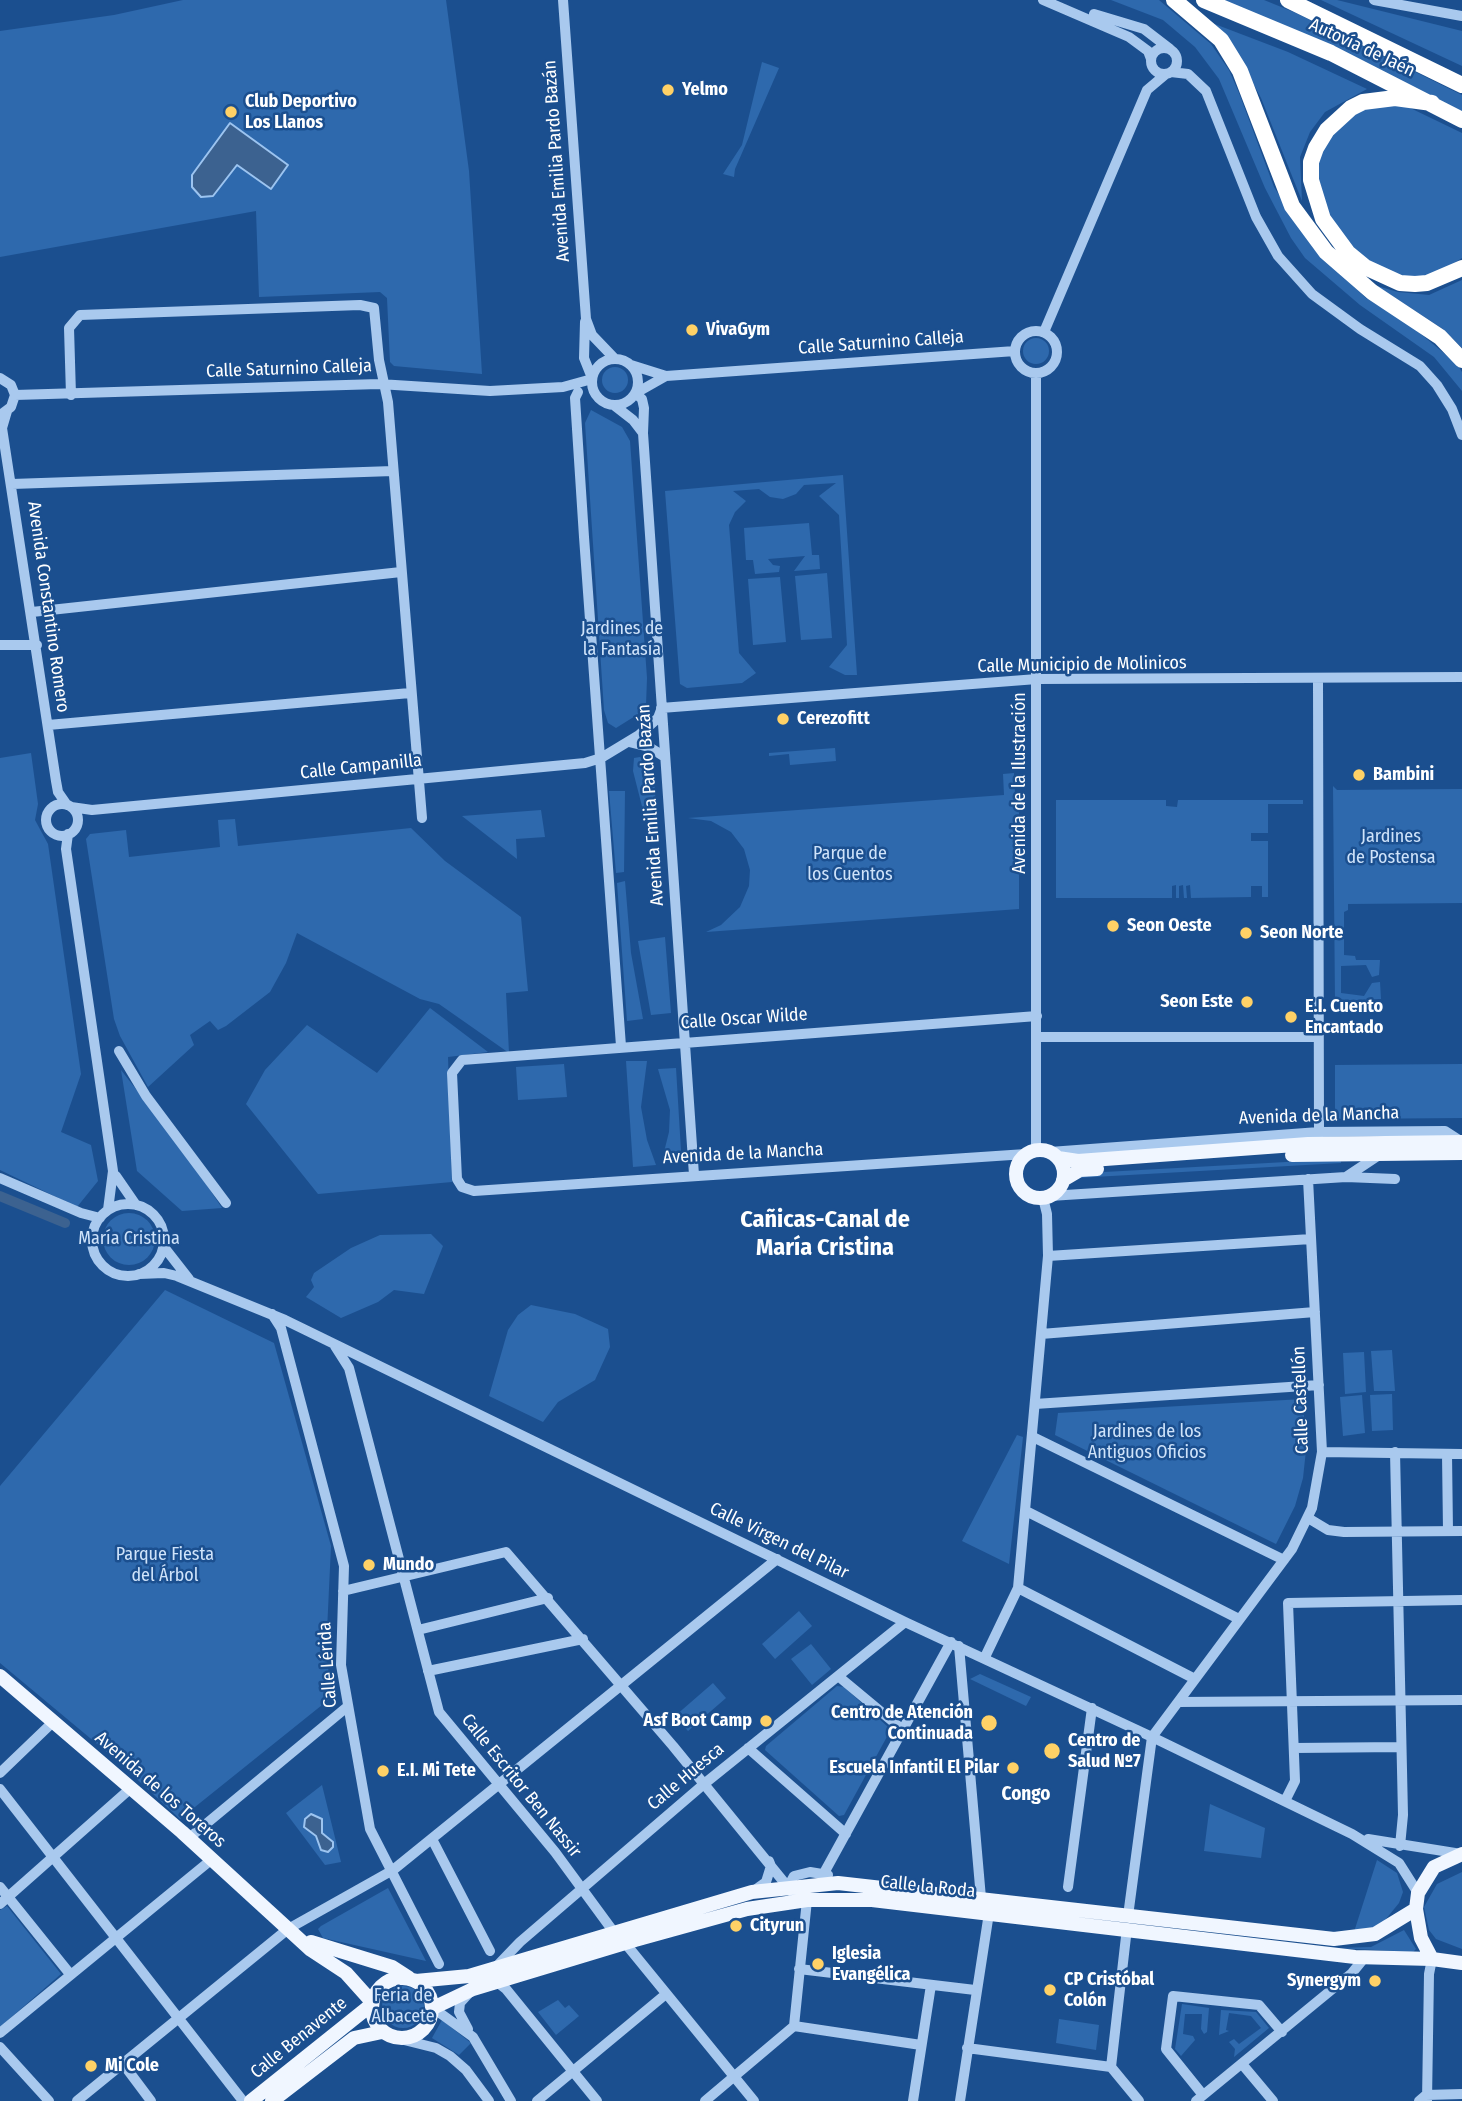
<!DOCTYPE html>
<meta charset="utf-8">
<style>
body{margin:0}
canvas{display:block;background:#1b4f8f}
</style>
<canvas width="1462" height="2101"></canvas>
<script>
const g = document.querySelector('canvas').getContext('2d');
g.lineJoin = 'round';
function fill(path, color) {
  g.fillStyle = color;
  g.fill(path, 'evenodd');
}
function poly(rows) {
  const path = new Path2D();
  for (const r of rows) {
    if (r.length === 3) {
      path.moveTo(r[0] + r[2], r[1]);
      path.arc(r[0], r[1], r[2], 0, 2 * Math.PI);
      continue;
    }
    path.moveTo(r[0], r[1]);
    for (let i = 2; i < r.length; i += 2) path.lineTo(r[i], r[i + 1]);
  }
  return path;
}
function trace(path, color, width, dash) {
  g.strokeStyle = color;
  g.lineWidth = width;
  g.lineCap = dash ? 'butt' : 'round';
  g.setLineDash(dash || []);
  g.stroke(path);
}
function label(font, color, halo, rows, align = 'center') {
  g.font = font + ' "Fira Sans Condensed",sans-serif';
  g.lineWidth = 5;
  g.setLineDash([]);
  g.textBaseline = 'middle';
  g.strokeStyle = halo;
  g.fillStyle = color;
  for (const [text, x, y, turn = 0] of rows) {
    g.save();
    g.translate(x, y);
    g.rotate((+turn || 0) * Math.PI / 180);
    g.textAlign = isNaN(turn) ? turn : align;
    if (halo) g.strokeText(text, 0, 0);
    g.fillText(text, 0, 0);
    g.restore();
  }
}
fill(poly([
 [183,0,446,0,469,171,482,374,394,366,390,362,387,298,380,292,259,297,256,211,0,257,0,31,114,15],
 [1111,0,1159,0,1211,44,1229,70,1239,93,1274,187,1313,248,1366,298,1410,325,1457,364,1462,372,1462,391,1434,357,1360,305,1305,258,1291,238,1265,188,1219,79,1195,47,1163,20],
 [1221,0,1264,0,1296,13,1462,95,1462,113],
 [1321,0,1337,0,1462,31,1462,66],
 [1212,23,1288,52,1367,89,1325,112,1310,132,1300,157,1302,201,1261,98,1234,48],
 [762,62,779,68,735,169,734,177,723,174,742,145],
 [1382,104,1404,105,1462,133,1462,258,1435,275,1413,279,1392,274,1355,253,1330,221,1316,170,1329,133,1360,109],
 [1462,280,1462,348,1443,329,1377,286,1398,292,1429,295],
 [1036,351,13],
 [615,380,13],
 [591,410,622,427,630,441,647,678,646,705,640,713,616,728,608,723,604,710,585,423],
 [843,475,857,675,845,675,829,667,847,645,839,515,819,496,836,483,804,485,796,494,783,499,770,497,759,489,733,491,746,501,735,512,729,525,739,653,756,673,742,683,687,688,680,684,665,491],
 [809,523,812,555,819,555,820,569,794,571,805,556,768,559,773,565,780,566,779,572,755,574,753,560,746,560,744,528],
 [827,573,832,638,801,640,795,576],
 [780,577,786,642,753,645,748,579],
 [835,748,836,761,790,765,789,754,769,756,769,753],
 [31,753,38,804,35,820,48,844,81,1074,61,1132,91,1145,98,1181,77,1207,0,1170,0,758],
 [646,756,653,763,657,821,646,822,633,771,634,758],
 [1014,773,1015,794,1019,794,1019,909,706,932,721,925,740,907,749,886,750,870,744,849,731,832,711,821,688,818,1004,795,1003,774],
 [1333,786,1337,790,1462,789,1462,903,1348,904,1348,910,1344,912,1344,955,1355,956,1356,960,1380,960,1379,975,1372,977,1366,965,1341,966,1341,993,1364,996,1372,983,1380,982,1381,999,1335,1001],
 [609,791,625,791,624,872,616,873],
 [1056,800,1166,800,1166,806,1177,807,1178,800,1303,800,1303,804,1268,804,1268,833,1251,833,1251,841,1268,841,1268,897,1262,897,1262,886,1251,886,1251,897,1191,898,1190,885,1186,886,1187,898,1184,898,1183,885,1179,886,1179,898,1176,898,1176,885,1172,886,1172,898,1056,898],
 [541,810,545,837,516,839,517,859,462,816],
 [235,819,238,846,411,828,445,861,521,917,528,991,506,993,509,1053,439,1004,420,999,297,933,286,963,270,992,226,1026,218,1030,210,1021,190,1035,194,1045,148,1087,120,1036,114,1019,86,839,90,834,126,830,129,857,220,847,218,820],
 [625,881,631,953,643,1019,627,1021,617,883],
 [665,937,671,1013,651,1015,638,941],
 [430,1008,488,1052,448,1057,452,1182,318,1194,246,1104,265,1070,307,1025,377,1073],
 [626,1061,647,1061,641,1107,647,1140,656,1165,633,1167],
 [564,1064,567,1097,518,1100,516,1067],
 [1462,1064,1462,1118,1339,1119,1335,1115,1335,1065],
 [676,1068,681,1151,664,1152,669,1132,670,1110,658,1069],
 [121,1070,182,1148,222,1208,182,1211,137,1171],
 [1341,1159,1341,1163,1076,1178,1086,1173],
 [129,1239,26],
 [431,1234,443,1246,424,1294,394,1290,378,1302,341,1318,306,1297,314,1287,311,1280,314,1273,351,1248,380,1235],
 [165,1290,274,1343,331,1546,326,1652,332,1697,180,1819,114,1758,0,1663,0,1486],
 [531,1305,575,1314,608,1329,610,1347,595,1380,558,1402,543,1422,489,1396,508,1330,518,1315],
 [1392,1350,1395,1391,1374,1391,1371,1351],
 [1364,1352,1366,1392,1345,1394,1343,1353],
 [1392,1394,1393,1430,1372,1431,1370,1395],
 [1362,1395,1365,1433,1343,1436,1340,1397],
 [1303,1399,1306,1450,1303,1478,1295,1506,1276,1544,1055,1435,1058,1413],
 [1017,1435,1023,1437,1009,1564,962,1541],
 [799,1611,812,1626,775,1659,762,1644],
 [811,1644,831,1669,812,1685,791,1659],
 [980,1674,1031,1697,1026,1706,970,1679],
 [713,1683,726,1698,688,1731,675,1716],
 [837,1686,844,1687,888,1727,889,1733,844,1815,839,1816,765,1750,766,1746],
 [322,1785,341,1862,325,1865,286,1813],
 [1210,1804,1265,1828,1261,1858,1204,1851],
 [1377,1860,1397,1873,1403,1892,1399,1903,1381,1925,1369,1931,1354,1932],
 [1462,1872,1462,1949,1436,1939,1429,1930,1424,1907,1437,1884],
 [388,1888,426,1961,323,1938,318,1929,321,1926],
 [7,1906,61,1974,0,2027,0,1910],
 [1404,1930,1416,1949,1413,1952,1338,1948,1371,1947],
 [403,2007,21],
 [558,2000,565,2008,569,2005,579,2016,556,2035,538,2012],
 [1182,2004,1209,2008,1207,2032,1204,2034,1201,2029,1202,2014,1185,2014,1183,2034,1193,2036,1195,2040,1181,2056,1175,2049],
 [1221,2010,1256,2012,1269,2028,1234,2057,1235,2049,1229,2042,1234,2039,1239,2044,1261,2028,1251,2016,1229,2013,1226,2030,1229,2031,1219,2035],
 [1059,2019,1099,2025,1096,2050,1056,2043],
 [442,2020,471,2043,459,2055,432,2038]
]), '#2e69ad');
const water = poly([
 [230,123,288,165,271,189,237,165,213,196,201,197,192,187,192,175,230,123],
 [311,1814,322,1819,322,1833,333,1842,333,1847,328,1852,321,1850,316,1836,304,1827,305,1819,311,1814]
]);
fill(water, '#3c6290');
trace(water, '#9cc4f0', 2);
trace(poly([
 [0,1196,65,1223]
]), '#3c6290', 10);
trace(poly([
 [563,0,586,319,592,335,615,359],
 [1043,0,1129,37,1148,51,1151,59],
 [1374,0,1462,16],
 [1094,14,1144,29,1170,49],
 [1164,61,13],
 [1171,72,1188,74,1206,91,1256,217,1278,256,1312,294,1360,329,1420,366,1437,385,1452,409,1462,435],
 [585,322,584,358,592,378],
 [1036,352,21],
 [1044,332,1147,90,1166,74],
 [615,382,23],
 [631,365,666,376,1015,351],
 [0,378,11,385,15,395,11,407,3,413],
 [578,392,575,398,584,537,621,1046],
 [636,393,666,376],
 [636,394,642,399,644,408,643,433,694,1175],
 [15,395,379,384,490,391,563,387,592,379],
 [71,395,69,328,80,315,360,305,374,308,379,360,388,402,422,818],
 [615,406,633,420,643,433],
 [7,411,2,428,56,781,58,792,67,805],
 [12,484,393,471],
 [32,612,401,572],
 [0,645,37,645],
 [1318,679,1319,1132],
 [661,708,1037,679,1462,677],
 [48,725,410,693],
 [629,742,649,747,665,757],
 [62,820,16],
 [71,807,92,810,585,763,601,758,639,735,658,718,661,710],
 [68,834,66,849,113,1171,108,1210],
 [1037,1037,1318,1037],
 [119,1051,146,1096,226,1203],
 [1036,1150,1036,373],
 [1050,1152,1319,1132,1445,1131,1462,1142],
 [1026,1154,474,1191,462,1187,457,1179,452,1073,462,1060,1037,1016],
 [116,1176,136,1205],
 [1346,1177,1395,1179],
 [0,1178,81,1213,100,1218],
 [1050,1196,1346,1177,1379,1155],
 [128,1240,36],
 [164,1247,189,1279],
 [1048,1256,1311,1239],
 [139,1274,164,1273,177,1276,285,1320,905,1622,1152,1737,1352,1834,1399,1863,1418,1893],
 [272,1314,281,1328,344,1566,341,1665,370,1829,439,1964],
 [1041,1334,1315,1312],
 [335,1346,349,1368,439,1712,555,1852,613,1931],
 [1035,1404,1319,1385],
 [1033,1437,1284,1560],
 [1322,1452,1462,1454],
 [1395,1452,1403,1815,1400,1846],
 [1447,1454,1448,1531],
 [1026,1511,1239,1619],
 [1308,1518,1328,1530,1344,1532,1462,1531],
 [1018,1588,1195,1679],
 [343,1591,506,1552,673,1746,792,1892],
 [418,1630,548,1598],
 [959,1646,981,1898],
 [985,1657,1018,1588,1048,1256,1047,1214,1043,1198],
 [428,1671,583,1639],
 [838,1676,903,1730],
 [1178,1702,1462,1700],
 [748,1748,846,1834],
 [1294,1748,1401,1747],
 [0,1773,53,1722],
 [0,1789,243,2101],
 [1285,1801,1295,1781,1288,1603,1462,1600],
 [189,1838,347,1707],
 [432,1839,490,1951],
 [1368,1839,1462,1854],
 [824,1873,951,1642],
 [0,1887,70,1974],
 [788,1887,794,1876,810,1872,828,1875],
 [1068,1887,1092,1708],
 [752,1892,766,1882,771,1866,769,1861],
 [0,1904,131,1788],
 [1128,1916,1152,1737,1292,1549,1312,1508,1322,1452,1308,1179],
 [1127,1928,1111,2067,1139,2101],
 [625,1943,754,2101],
 [496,1967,520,1942,704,1784,905,1622],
 [799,1969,975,1990],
 [497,1982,506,1989,597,2101],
 [433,2008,473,2037,511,2101],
 [794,2026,921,2045],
 [468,2029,459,2012,460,2003,470,1992],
 [0,2033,211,1860],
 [396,2038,436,2048,450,2056,466,2070,489,2101],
 [0,2047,49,2101],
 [967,2048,1111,2067],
 [1242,2064,1273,2101],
 [124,2065,151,2101],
 [1203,2095,1166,2049,1173,1996,1259,2005,1282,2032],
 [77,2101,288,1929,393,1870,777,1559],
 [537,2101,666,1994],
 [705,2101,794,2026,807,1900],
 [913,2101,931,1985],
 [960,2101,989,1913],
 [1196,2101,1352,1973,1365,1957],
 [1419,2101,1426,2095,1462,2094],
 [1427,2101,1429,1974,1432,1959]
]), '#a9c9ee', 10);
trace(poly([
 [1040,1174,24],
 [1292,1155,1462,1153],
 [1058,1158,1078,1161,1308,1144,1462,1142],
 [1063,1180,1080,1170,1097,1169],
 [0,1676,182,1832,311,1950,346,1973,372,2002],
 [311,1942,392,1967,409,1978],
 [1432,1959,1421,1938,1416,1909,1418,1893,1434,1867,1462,1854],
 [402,2008,30],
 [416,1981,469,1976,752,1892,838,1883,1334,1939,1375,1934,1416,1909],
 [433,2008,473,1989,635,1940,747,1909,807,1900,872,1900,1355,1957,1432,1959,1462,1963],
 [251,2101,371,2005],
 [272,2101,354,2038,382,2032]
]), '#f0f6ff', 14);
trace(poly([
 [1174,0,1221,40,1240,71,1292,206,1326,252,1372,292,1440,337,1462,360],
 [1204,0,1331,53,1462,120],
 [1288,0,1462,85],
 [1432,103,1395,98,1363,102,1351,108,1327,130,1316,148,1311,162,1311,180,1323,219,1348,253,1365,267,1400,283,1415,284,1427,283,1462,268]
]), '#fff', 16);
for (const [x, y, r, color] of [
 [668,90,7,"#ffd166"],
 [231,112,7,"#ffd166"],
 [692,330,7,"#ffd166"],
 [783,719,7,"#ffd166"],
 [1359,775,7,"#ffd166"],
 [1113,926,7,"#ffd166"],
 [1246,933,7,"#ffd166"],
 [1247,1002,7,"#ffd166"],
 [1291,1017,7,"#ffd166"],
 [369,1565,7,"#ffd166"],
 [766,1721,7,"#ffd166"],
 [989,1723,9,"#ffd166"],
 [1052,1751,9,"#ffd166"],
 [1013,1768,7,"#ffd166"],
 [383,1771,7,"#ffd166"],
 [736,1926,7,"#ffd166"],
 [818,1964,7,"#ffd166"],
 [1375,1981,7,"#ffd166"],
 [1050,1990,7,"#ffd166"],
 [91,2066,7,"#ffd166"]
]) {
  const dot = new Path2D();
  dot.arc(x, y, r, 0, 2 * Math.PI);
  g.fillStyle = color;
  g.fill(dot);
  trace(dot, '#1b4f8f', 2.5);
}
label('18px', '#fff', '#1b4f8f', [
 ["Autovía de Jaén",1362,48,25],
 ["Avenida Emilia Pardo Bazán",557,161,-94],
 ["Calle Saturnino Calleja",881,343,-4],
 ["Calle Saturnino Calleja",289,369,-2],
 ["Avenida Constantino Romero",48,607,82],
 ["Calle Municipio de Molinicos",1082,665,-1],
 ["Calle Campanilla",361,767,-6],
 ["Avenida de la Ilustración",1020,783,-90],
 ["Avenida Emilia Pardo Bazán",651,805,-94],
 ["Calle Oscar Wilde",744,1019,-4],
 ["Avenida de la Mancha",1319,1116,-2],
 ["Avenida de la Mancha",743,1154,-3],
 ["Calle Castellón",1301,1400,-92],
 ["Calle Virgen del Pilar",779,1541,26],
 ["Calle Lérida",328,1665,-94],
 ["Calle Huesca",686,1777,-40],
 ["Calle Escritor Ben Nassir",521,1786,51],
 ["Avenida de los Toreros",160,1790,41],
 ["Calle la Roda",928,1887,6],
 ["Calle Benavente",299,2038,-39]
]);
label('bold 18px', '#fff', '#1b4f8f', [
 ["Yelmo",682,90],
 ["Club Deportivo",245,102],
 ["Los Llanos",245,123],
 ["VivaGym",706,330],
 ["Cerezofitt",797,719],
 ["Bambini",1373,775],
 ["Seon Oeste",1127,926],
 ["Seon Norte",1260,933],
 ["Seon Este",1233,1002,"right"],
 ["E.I. Cuento",1305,1007],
 ["Encantado",1305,1028],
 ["Mundo",383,1565],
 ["Centro de Atención",973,1713,"right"],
 ["Continuada",973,1734,"right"],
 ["Asf Boot Camp",752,1721,"right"],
 ["Centro de",1068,1741],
 ["Salud Nº7",1068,1762],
 ["Escuela Infantil El Pilar",999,1768,"right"],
 ["E.I. Mi Tete",397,1771],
 ["Cityrun",750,1926],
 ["Iglesia",832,1954],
 ["Evangélica",832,1975],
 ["CP Cristóbal",1064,1980],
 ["Colón",1064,2001],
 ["Synergym",1361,1981,"right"],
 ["Mi Cole",105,2066]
], 'left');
label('18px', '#cfe3fa', '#1b4f8f', [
 ["Jardines de",622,629],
 ["la Fantasía",622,650],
 ["Jardines",1391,837],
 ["de Postensa",1391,858],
 ["Parque de",850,854],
 ["los Cuentos",850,875],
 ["María Cristina",129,1239],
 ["Jardines de los",1147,1432],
 ["Antiguos Oficios",1147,1453],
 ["Parque Fiesta",165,1555],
 ["del Árbol",165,1576],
 ["Feria de",403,1996],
 ["Albacete",403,2017]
]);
label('bold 19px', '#fff', '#1b4f8f', [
 ["Congo",1026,1795]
]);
label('bold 24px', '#fff', '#1b4f8f', [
 ["Cañicas-Canal de",825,1220],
 ["María Cristina",825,1248]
]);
</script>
